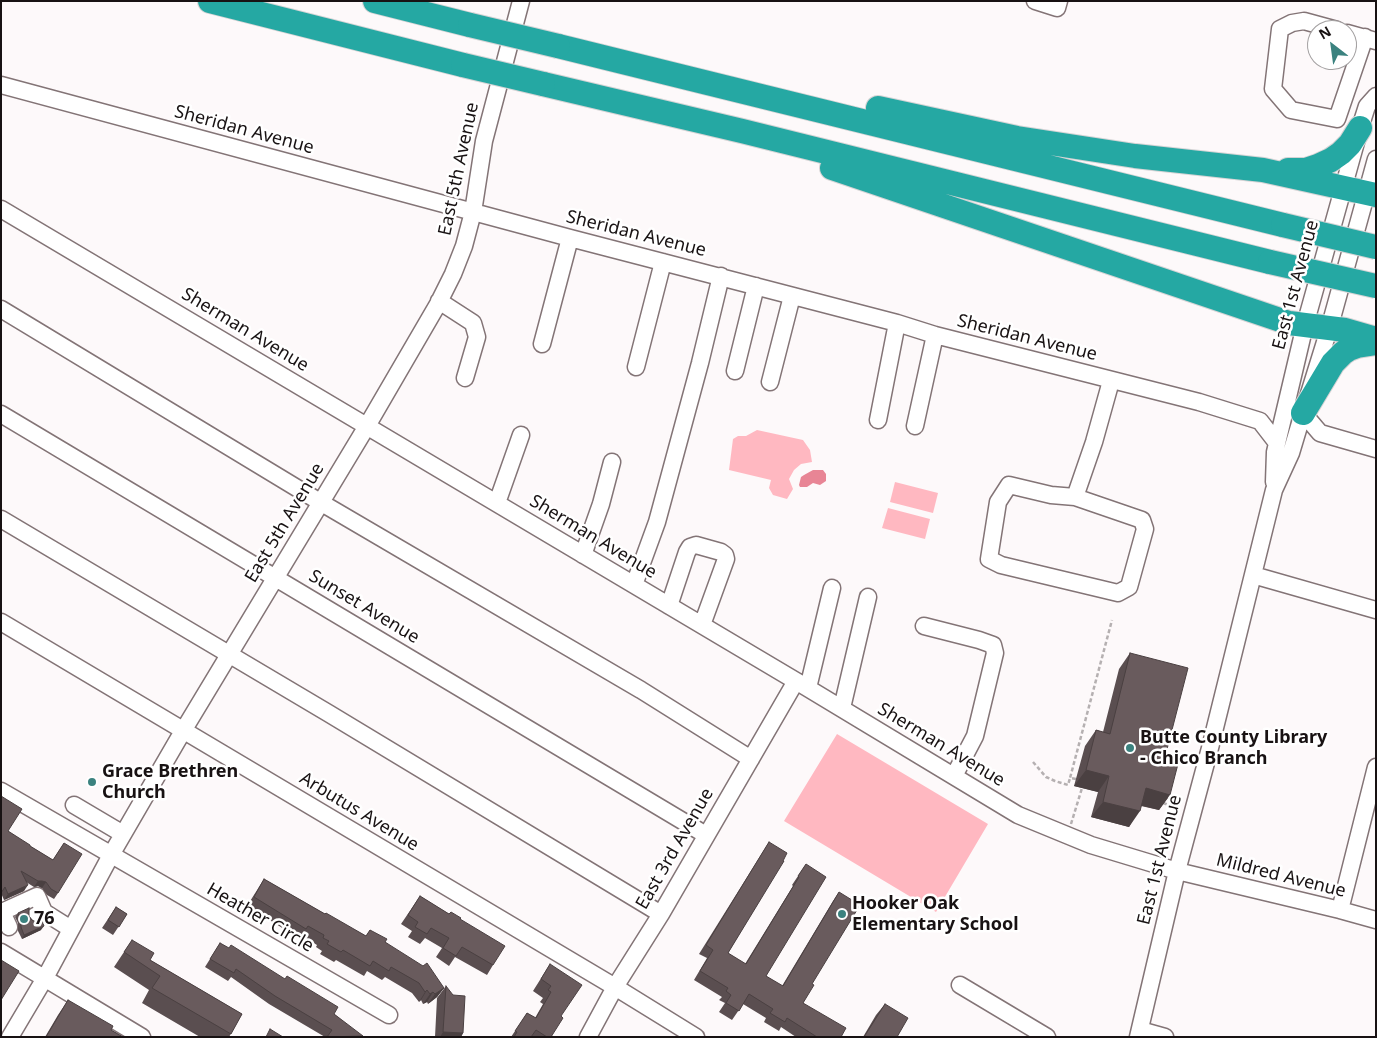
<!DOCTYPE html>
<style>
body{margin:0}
#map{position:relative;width:1377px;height:1038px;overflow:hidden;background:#fdf9fa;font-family:"Noto Sans",sans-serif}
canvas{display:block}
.frame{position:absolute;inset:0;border:2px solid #181213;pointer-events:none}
.north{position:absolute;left:1307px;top:20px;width:50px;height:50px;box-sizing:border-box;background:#fff;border:1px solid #a3a0a1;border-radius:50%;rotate:330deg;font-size:14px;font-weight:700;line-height:20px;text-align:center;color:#181213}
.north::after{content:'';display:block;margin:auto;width:18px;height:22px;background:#3b827f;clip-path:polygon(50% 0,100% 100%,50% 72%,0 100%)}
</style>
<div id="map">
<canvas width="1377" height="1038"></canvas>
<div class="frame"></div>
<div class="north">N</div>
</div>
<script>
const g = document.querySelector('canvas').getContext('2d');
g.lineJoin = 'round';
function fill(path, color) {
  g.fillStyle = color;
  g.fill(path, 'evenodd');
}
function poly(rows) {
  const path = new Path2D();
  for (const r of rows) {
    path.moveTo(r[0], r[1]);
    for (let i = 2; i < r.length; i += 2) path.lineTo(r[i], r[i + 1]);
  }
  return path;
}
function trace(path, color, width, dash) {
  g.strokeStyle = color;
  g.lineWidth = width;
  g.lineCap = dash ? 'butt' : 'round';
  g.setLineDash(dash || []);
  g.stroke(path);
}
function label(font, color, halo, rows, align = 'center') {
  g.font = font + ' "Noto Sans",sans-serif';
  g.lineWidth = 5;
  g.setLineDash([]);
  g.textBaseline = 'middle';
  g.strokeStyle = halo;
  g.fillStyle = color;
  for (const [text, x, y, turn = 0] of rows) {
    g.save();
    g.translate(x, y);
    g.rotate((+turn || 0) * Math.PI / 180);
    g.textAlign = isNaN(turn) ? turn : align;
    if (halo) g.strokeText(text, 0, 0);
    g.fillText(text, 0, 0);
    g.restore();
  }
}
fill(poly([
 [757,430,803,440,810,450,812,462,801,464,794,470,789,479,793,489,787,499,773,495,769,488,771,480,729,470,733,439,738,436,746,436],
 [895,482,938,493,933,513,890,502],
 [888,508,930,519,925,539,882,528],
 [837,734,988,824,936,912,784,821]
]), '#ffb8c1');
fill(poly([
 [813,470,823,470,826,474,826,481,820,485,813,483,807,487,800,487,799,485,801,477,804,475]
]), '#e88595');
const minor = poly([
 [1035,1,1057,8,1059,1],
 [1337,30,1304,21,1292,23,1280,29,1273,89,1291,110,1337,119,1365,37],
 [1347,33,1376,41],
 [1,85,570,238,897,323,935,335,1199,402,1260,421,1277,443],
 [1,209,796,681,1018,815,1091,845,1177,871,1340,910,1376,920],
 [439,301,473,323,477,337,465,378],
 [1,309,320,502,641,690,751,759],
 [542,344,570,238],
 [636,367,663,262],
 [735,371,756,286],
 [770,382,792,296],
 [1303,413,1320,433,1376,449],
 [1,414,706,835],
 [878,420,897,323],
 [915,426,935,335],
 [1274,482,1275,452,1305,325,1360,128,1367,106,1376,96],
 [1075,497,1142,520,1145,529,1129,587,1118,593,1001,565,989,559,998,502,1009,485,1051,495,1075,497,1094,442,1111,381],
 [497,503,521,435],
 [1,519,328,713,661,914],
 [583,555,601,504,612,462],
 [1253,575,1376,610],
 [634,585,657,522,700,363,721,276],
 [669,606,687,552,690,547,696,545,721,552,725,555,726,559,702,625],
 [1,622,615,987,696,1037],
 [924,626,979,640,993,645,995,653,975,736,954,776],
 [808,688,832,588],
 [842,708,868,597],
 [1,791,389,1015],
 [74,805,123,834],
 [1340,910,1376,767],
 [35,916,44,912,71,929],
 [9,927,2,912,37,896,44,912],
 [1,952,142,1037],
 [960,985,1047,1037],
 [1140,1030,1165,1037],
 [10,1037,45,978,111,855,183,731,367,426,438,304,453,274,464,246,473,212,484,141,521,1],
 [588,1037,615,987,661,914,796,681],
 [1138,1037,1177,871,1210,748,1274,490,1291,453,1303,413,1329,329,1376,159]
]);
const highway = poly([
 [210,1,463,65],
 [375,1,470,25],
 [558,46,1283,225],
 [543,84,742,131,1270,262],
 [878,108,1017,138,1135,156,1263,170,1376,195],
 [832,168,1289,323,1345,330,1376,339],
 [1288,170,1306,170,1318,166,1331,160,1341,153,1350,144,1360,128],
 [1303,413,1333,363,1343,353,1349,349,1357,346,1376,343]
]);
trace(minor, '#837476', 19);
trace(highway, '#d5d4d5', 26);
trace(poly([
 [1033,762,1046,777,1055,781,1068,785,1070,778],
 [1076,779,1070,778,1112,620],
 [1163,803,1178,808],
 [1071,824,1082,788]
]), '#b5b0b1', 2.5, [4, 2.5]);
trace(minor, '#fff', 16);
trace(highway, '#25a8a3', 24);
const highwayBridge = poly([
 [470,25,558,46],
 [463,65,543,84],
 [1283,225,1376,247],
 [1270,262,1376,286]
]);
trace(highwayBridge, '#d5d4d5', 26, []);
trace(highwayBridge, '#25a8a3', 24);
fill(poly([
 [1130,653,1165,757,1170,795,1159,810,1141,806,1129,827,1091,817,1098,792,1074,786,1085,746,1096,730,1103,732,1119,669],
 [8,831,30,846,53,860,64,843,58,893,54,899,47,895,42,888,38,886,34,887,26,882,24,891,4,900,1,893],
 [769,842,783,861,728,953,745,964,793,886,792,885,806,864,766,976,782,986,833,901,839,892,812,984,803,1003,841,1037,796,1037,781,1027,779,1031,764,1022,766,1018,743,1004,732,1020,719,1012,725,1003,719,1000,722,997,694,980,707,958,699,954],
 [264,879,325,914,366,936,370,930,385,942,444,988,437,997,428,1004,427,1002,423,1004,421,1000,419,1002,412,993,385,977,382,980,367,971,364,976,336,960,334,962,320,954,322,951,316,947,317,945,302,936,300,939,247,906],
 [420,896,449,914,460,919,493,965,487,975,455,957,449,966,436,957,442,948,425,938,420,944,408,937,412,931,401,924],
 [116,907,127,914,113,935,102,928],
 [18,913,29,916,41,930,22,939,18,931,18,923,15,917],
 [132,940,150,960,242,1014,229,1037,200,1037,142,1003,149,990,114,967],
 [220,943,334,1014,362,1037,325,1037,269,1004,231,977,228,981,205,967],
 [550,964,561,1016,551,1037,511,1037,527,1013,535,1018,543,1004,540,1002,543,998,533,991],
 [446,986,463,1033,461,1037,435,1037,437,998],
 [68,1000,111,1030,123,1037,45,1037,58,1015],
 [885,1004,897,1037,863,1037,876,1015]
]), '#5a4e50');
fill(poly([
 [1086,770,1109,776,1098,792,1074,786],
 [1146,788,1170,795,1159,810,1135,804],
 [1103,802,1140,811,1129,827,1091,817],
 [38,881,42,881,46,882,42,888,38,886,34,887],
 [28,885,24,891,4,900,8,894],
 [44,926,41,930,22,939,24,935],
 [444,988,437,997,428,1004,435,994],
 [427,990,421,1000,419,1002,425,992],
 [433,992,427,1002,423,1004,430,994],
 [443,1032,463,1033,461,1037,440,1037]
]), '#4a4041');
const building = poly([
 [1130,653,1188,668,1165,757,1179,760,1170,795,1146,788,1140,811,1103,802,1109,776,1086,770,1096,730,1110,734,1130,653],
 [1,796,22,809,8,831,30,845,30,846,53,860,64,843,82,854,58,893,51,889,46,882,42,881,38,881,21,871,28,885,8,894,5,887,1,893,1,796],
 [769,842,787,853,783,861,784,861,728,953,746,964,799,877,798,876,806,864,826,877,766,976,783,986,839,892,860,905,812,984,814,985,803,1003,846,1028,841,1037,817,1037,787,1018,785,1022,770,1013,773,1009,749,994,739,1011,726,1003,731,995,726,991,728,988,700,971,713,950,706,945,769,842],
 [264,879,325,914,326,913,366,936,370,930,387,939,385,942,423,966,427,963,444,988,435,994,433,992,430,994,427,990,425,992,419,983,391,967,389,971,373,961,370,966,343,950,341,952,327,944,329,941,323,938,324,935,308,926,306,929,254,897,264,879],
 [420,896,449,914,451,912,461,918,460,919,505,946,493,965,462,947,456,956,443,948,449,938,431,928,427,934,415,927,418,922,408,915,420,896],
 [116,907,127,914,119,927,108,920,116,907],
 [29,908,29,916,32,920,36,922,42,921,44,926,24,935,21,927,21,919,18,913,29,908],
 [132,940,154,953,150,960,242,1014,231,1034,152,988,160,976,124,952,132,940],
 [220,943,229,948,231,945,285,979,287,976,338,1007,334,1014,363,1036,327,1037,332,1030,275,996,236,969,234,973,210,959,220,943],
 [1,960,19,971,1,1000,1,960],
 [550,964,582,985,561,1016,563,1018,551,1037,547,1037,536,1030,531,1037,514,1037,517,1032,515,1031,527,1013,536,1018,551,992,548,990,551,986,541,979,550,964],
 [446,986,453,995,465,996,463,1033,443,1032,446,986],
 [68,1000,113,1026,111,1030,123,1037,46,1037,68,1000],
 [885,1004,908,1018,897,1037,864,1037,885,1004],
 [270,1029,283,1037,266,1037,270,1029]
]);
fill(building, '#695b5d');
trace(building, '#4a4041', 1);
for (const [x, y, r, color] of [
 [1130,748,5,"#3b827f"],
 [92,782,5,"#3b827f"],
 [842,914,5,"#3b827f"],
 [24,919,5,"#3b827f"]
]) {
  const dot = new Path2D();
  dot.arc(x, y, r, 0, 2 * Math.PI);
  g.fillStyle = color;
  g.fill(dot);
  trace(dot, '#fff', 2);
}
label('18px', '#181213', '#fff', [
 ["Sheridan Avenue",244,130,15],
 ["East 5th Avenue",459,169,-78],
 ["Sheridan Avenue",636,234,14],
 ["East 1st Avenue",1296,285,-75],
 ["Sherman Avenue",245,330,31],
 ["Sheridan Avenue",1027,338,14],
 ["East 5th Avenue",285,523,-59],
 ["Sherman Avenue",593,537,31],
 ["Sunset Avenue",364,607,31],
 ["Sherman Avenue",941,745,31],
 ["Arbutus Avenue",359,812,31],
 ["East 3rd Avenue",675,849,-60],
 ["East 1st Avenue",1160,860,-76],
 ["Mildred Avenue",1281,876,14],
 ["Heather Circle",260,918,30]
]);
label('bold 18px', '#181213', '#fff', [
 ["Butte County Library",1140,738],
 ["- Chico Branch",1140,759],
 ["Grace Brethren",102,772],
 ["Church",102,793],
 ["Hooker Oak",852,904],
 ["Elementary School",852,925],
 ["76",34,919]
], 'left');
</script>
